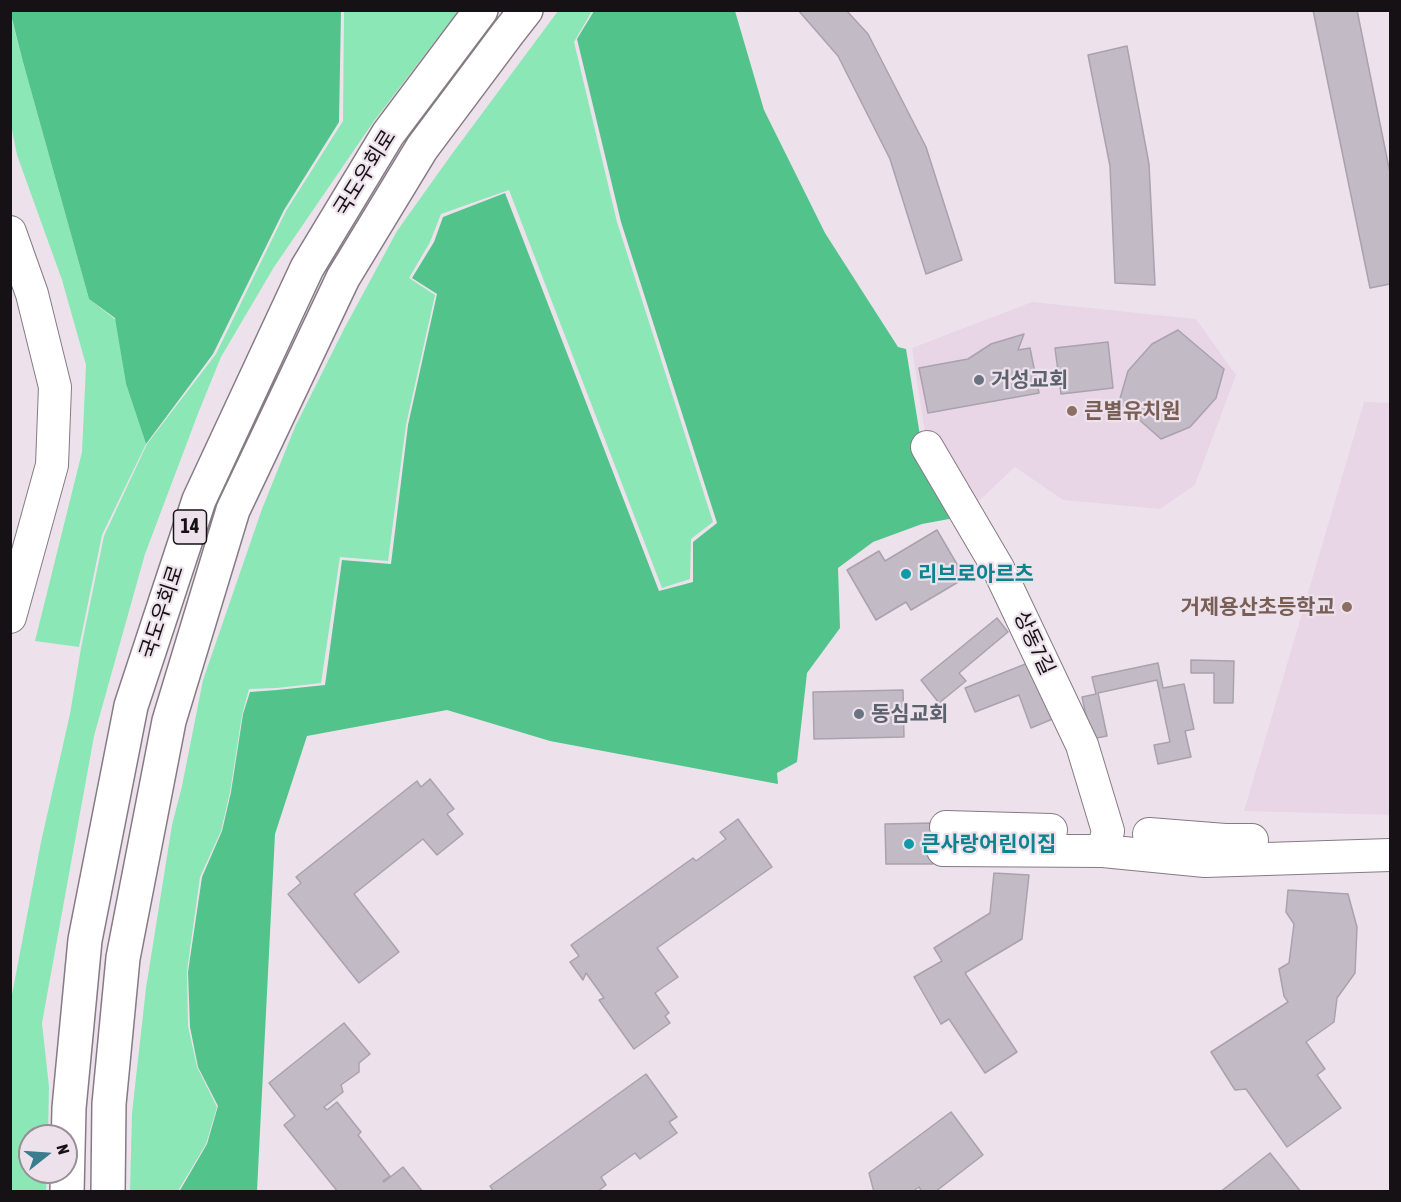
<!DOCTYPE html>
<meta charset="utf-8">
<style>
body{margin:0}
#map{position:relative;width:1401px;height:1202px;overflow:hidden;background:#ede2ec;font-family:"Asap Condensed",sans-serif}
canvas{display:block}
.frame{position:absolute;inset:0;border:12px solid #151114;pointer-events:none}
.north{position:absolute;left:18px;top:1124px;width:60px;height:60px;box-sizing:border-box;background:#ede2ec;border:2px solid #978e96;border-radius:50%;rotate:73deg;font-size:16px;font-weight:700;line-height:24px;text-align:center;color:#151114}
.north::after{content:'';display:block;margin:auto;width:21px;height:27px;background:#3b7c8f;clip-path:polygon(50% 0,100% 100%,50% 72%,0 100%)}
</style>
<div id="map">
<canvas width="1401" height="1202"></canvas>
<div class="frame"></div>
<div class="north">N</div>
</div>
<script>
const g = document.querySelector('canvas').getContext('2d');
g.lineJoin = 'round';
function fill(path, color) {
  g.fillStyle = color;
  g.fill(path, 'evenodd');
}
function poly(rows) {
  const path = new Path2D();
  for (const r of rows) {
    path.moveTo(r[0], r[1]);
    for (let i = 2; i < r.length; i += 2) path.lineTo(r[i], r[i + 1]);
  }
  return path;
}
function trace(path, color, width, dash) {
  g.strokeStyle = color;
  g.lineWidth = width;
  g.lineCap = dash ? 'butt' : 'round';
  g.setLineDash(dash || []);
  g.stroke(path);
}
function label(font, color, halo, rows, align = 'center') {
  g.font = font + ' "Asap Condensed","Noto Sans KR",sans-serif';
  g.lineWidth = 4.5;
  g.setLineDash([]);
  g.textBaseline = 'middle';
  g.strokeStyle = halo;
  g.fillStyle = color;
  for (const [text, x, y, turn = 0] of rows) {
    g.save();
    g.translate(x, y);
    g.rotate((+turn || 0) * Math.PI / 180);
    g.textAlign = isNaN(turn) ? turn : align;
    if (halo) g.strokeText(text, 0, 0);
    g.fillText(text, 0, 0);
    g.restore();
  }
}
fill(poly([
 [1032,302,1196,319,1236,375,1195,485,1160,509,1063,500,1015,467,966,513,927,447,912,348],
 [1364,402,1390,403,1390,815,1244,811]
]), '#e8d6e6');
fill(poly([
 [344,11,458,11,374,121,274,267,221,357,199,411,145,554,94,736,42,1023,49,1087,48,1136,30,1136,30,1172,47,1172,46,1191,11,1191,11,1000,41,842,70,714,81,648,104,536,147,444,216,354,286,211,343,121],
 [558,11,592,11,574,42,617,222,713,522,691,539,690,579,662,588,509,190,441,214,430,242,409,278,435,295,406,425,388,561,340,557,321,683,277,688,249,689,242,715,230,792,221,831,200,877,187,971,188,1026,197,1067,217,1107,206,1144,178,1191,130,1191,132,1113,146,988,172,825,182,786,203,680,262,509,295,427,344,329,397,231,449,158],
 [10,13,23,62,89,299,116,320,126,384,146,444,102,535,79,647,35,641,82,452,86,365,62,280,17,155,11,125]
]), '#8be7b6');
fill(poly([
 [10,11,341,11,339,122,284,210,213,354,146,444,126,384,115,318,89,299,23,62],
 [594,11,735,11,764,110,825,233,898,347,906,349,922,448,960,517,922,524,873,542,838,568,840,628,807,673,797,762,777,773,778,784,550,741,447,710,307,736,275,834,257,1191,179,1192,207,1144,218,1106,198,1067,190,1027,188,972,202,877,222,831,231,792,243,714,250,692,277,690,325,685,342,560,391,564,408,425,437,294,412,278,434,242,443,217,505,193,659,591,693,582,693,542,717,523,621,222,577,39]
]), '#53c38c');
const building = poly([
 [798,10,846,10,868,34,926,147,962,260,926,274,890,159,838,56,798,10],
 [1313,10,1357,10,1390,173,1390,284,1370,288,1313,10],
 [1127,46,1149,164,1155,285,1115,283,1110,166,1088,55,1127,46],
 [1178,330,1224,369,1216,398,1190,427,1161,439,1119,402,1128,371,1152,344,1178,330],
 [1024,334,1018,350,1030,348,1039,393,928,413,919,368,968,359,991,344,1024,334],
 [1108,342,1113,388,1061,394,1055,348,1108,342],
 [937,530,965,578,911,610,906,602,876,620,847,570,879,551,885,561,937,530],
 [997,618,1008,632,959,673,966,681,939,703,921,680,997,618],
 [1191,660,1234,661,1233,703,1214,703,1214,673,1191,673,1191,660],
 [1033,661,1055,718,1031,728,1019,695,975,712,965,688,1033,661],
 [1158,663,1163,688,1184,684,1194,729,1185,731,1191,757,1158,764,1154,745,1170,742,1157,680,1098,693,1107,736,1091,739,1082,697,1096,694,1092,677,1158,663],
 [903,690,904,737,814,739,813,692,903,690],
 [430,779,454,809,447,814,463,834,437,855,423,839,354,894,399,952,359,983,288,894,301,883,296,877,417,781,421,787,430,779],
 [738,819,772,867,657,948,678,977,655,993,669,1013,665,1016,670,1023,634,1049,599,1000,604,998,586,973,583,980,570,962,579,956,571,945,693,858,696,861,726,839,720,832,738,819],
 [932,823,933,864,886,864,885,824,932,823],
 [994,873,1029,875,1022,939,965,973,1017,1052,985,1073,949,1019,941,1024,914,977,942,961,934,948,990,913,994,873],
 [1288,890,1348,894,1357,927,1355,973,1337,998,1334,1022,1306,1042,1325,1069,1317,1075,1341,1108,1287,1147,1246,1089,1235,1090,1211,1052,1288,1002,1284,996,1279,969,1289,963,1294,924,1286,912,1288,890],
 [344,1023,370,1054,359,1063,359,1072,341,1085,343,1092,324,1107,327,1110,337,1102,361,1132,358,1135,390,1176,383,1181,384,1182,403,1167,423,1192,338,1192,284,1125,295,1116,269,1083,344,1023],
 [646,1074,677,1117,669,1122,677,1133,640,1159,635,1153,601,1177,606,1185,597,1192,494,1192,490,1186,646,1074],
 [951,1112,983,1155,935,1192,922,1192,919,1187,912,1192,874,1192,869,1173,951,1112],
 [1270,1153,1301,1192,1220,1192,1270,1153]
]);
fill(building, '#c2bbc6');
trace(building, '#a9a2ad', 1.5);
const minor = poly([
 [10,232,32,294,55,387,52,465,10,617],
 [927,447,998,568,1082,745,1108,831,1103,851],
 [946,827,1051,830],
 [1149,834,1225,840,1252,840],
 [943,850,1103,851,1205,861,1390,855]
]);
const highway = poly([
 [67,1192,69,1108,85,940,131,706,199,500,307,268,388,134,481,10],
 [108,1192,109,1104,123,958,169,721,233,510,343,278,422,148,508,33,526,10]
]);
trace(minor, '#857b84', 34);
trace(highway, '#857b84', 36);
trace(minor, '#fff', 32);
trace(highway, '#fff', 33);
for (const [x, y, r, color] of [
 [979,380,6,"#6b7280"],
 [1072,411,6,"#8d6e63"],
 [906,574,6,"#0f9aa8"],
 [1347,607,6,"#8d6e63"],
 [859,714,6,"#6b7280"],
 [909,844,6,"#0f9aa8"]
]) {
  const dot = new Path2D();
  dot.arc(x, y, r, 0, 2 * Math.PI);
  g.fillStyle = color;
  g.fill(dot);
  trace(dot, '#ede2ec', 2);
}
for (const [x, y, w] of [
 [190,527,33]
]) {
  const box = new Path2D();
  box.roundRect(x - w / 2, y - 17, w, 34, 4.5);
  g.fillStyle = '#ede2ec';
  g.fill(box);
  trace(box, '#151114', 1.5);
}
label('bold 20px', '#151114', null, [
 ["14",190,527]
]);
label('21px', '#151114', '#ede2ec', [
 ["국도우회로",365,173,-58],
 ["국도우회로",162,612,-72],
 ["상동7길",1034,643,65]
]);
label('bold 21px', '#5b616d', '#ede2ec', [
 ["거성교회",991,380],
 ["동심교회",871,714]
], 'left');
label('bold 21px', '#785e54', '#ede2ec', [
 ["큰별유치원",1084,411],
 ["거제용산초등학교",1335,607,"right"]
], 'left');
label('bold 21px', '#0d838f', '#ede2ec', [
 ["리브로아르츠",918,574],
 ["큰사랑어린이집",921,844]
], 'left');
</script>
